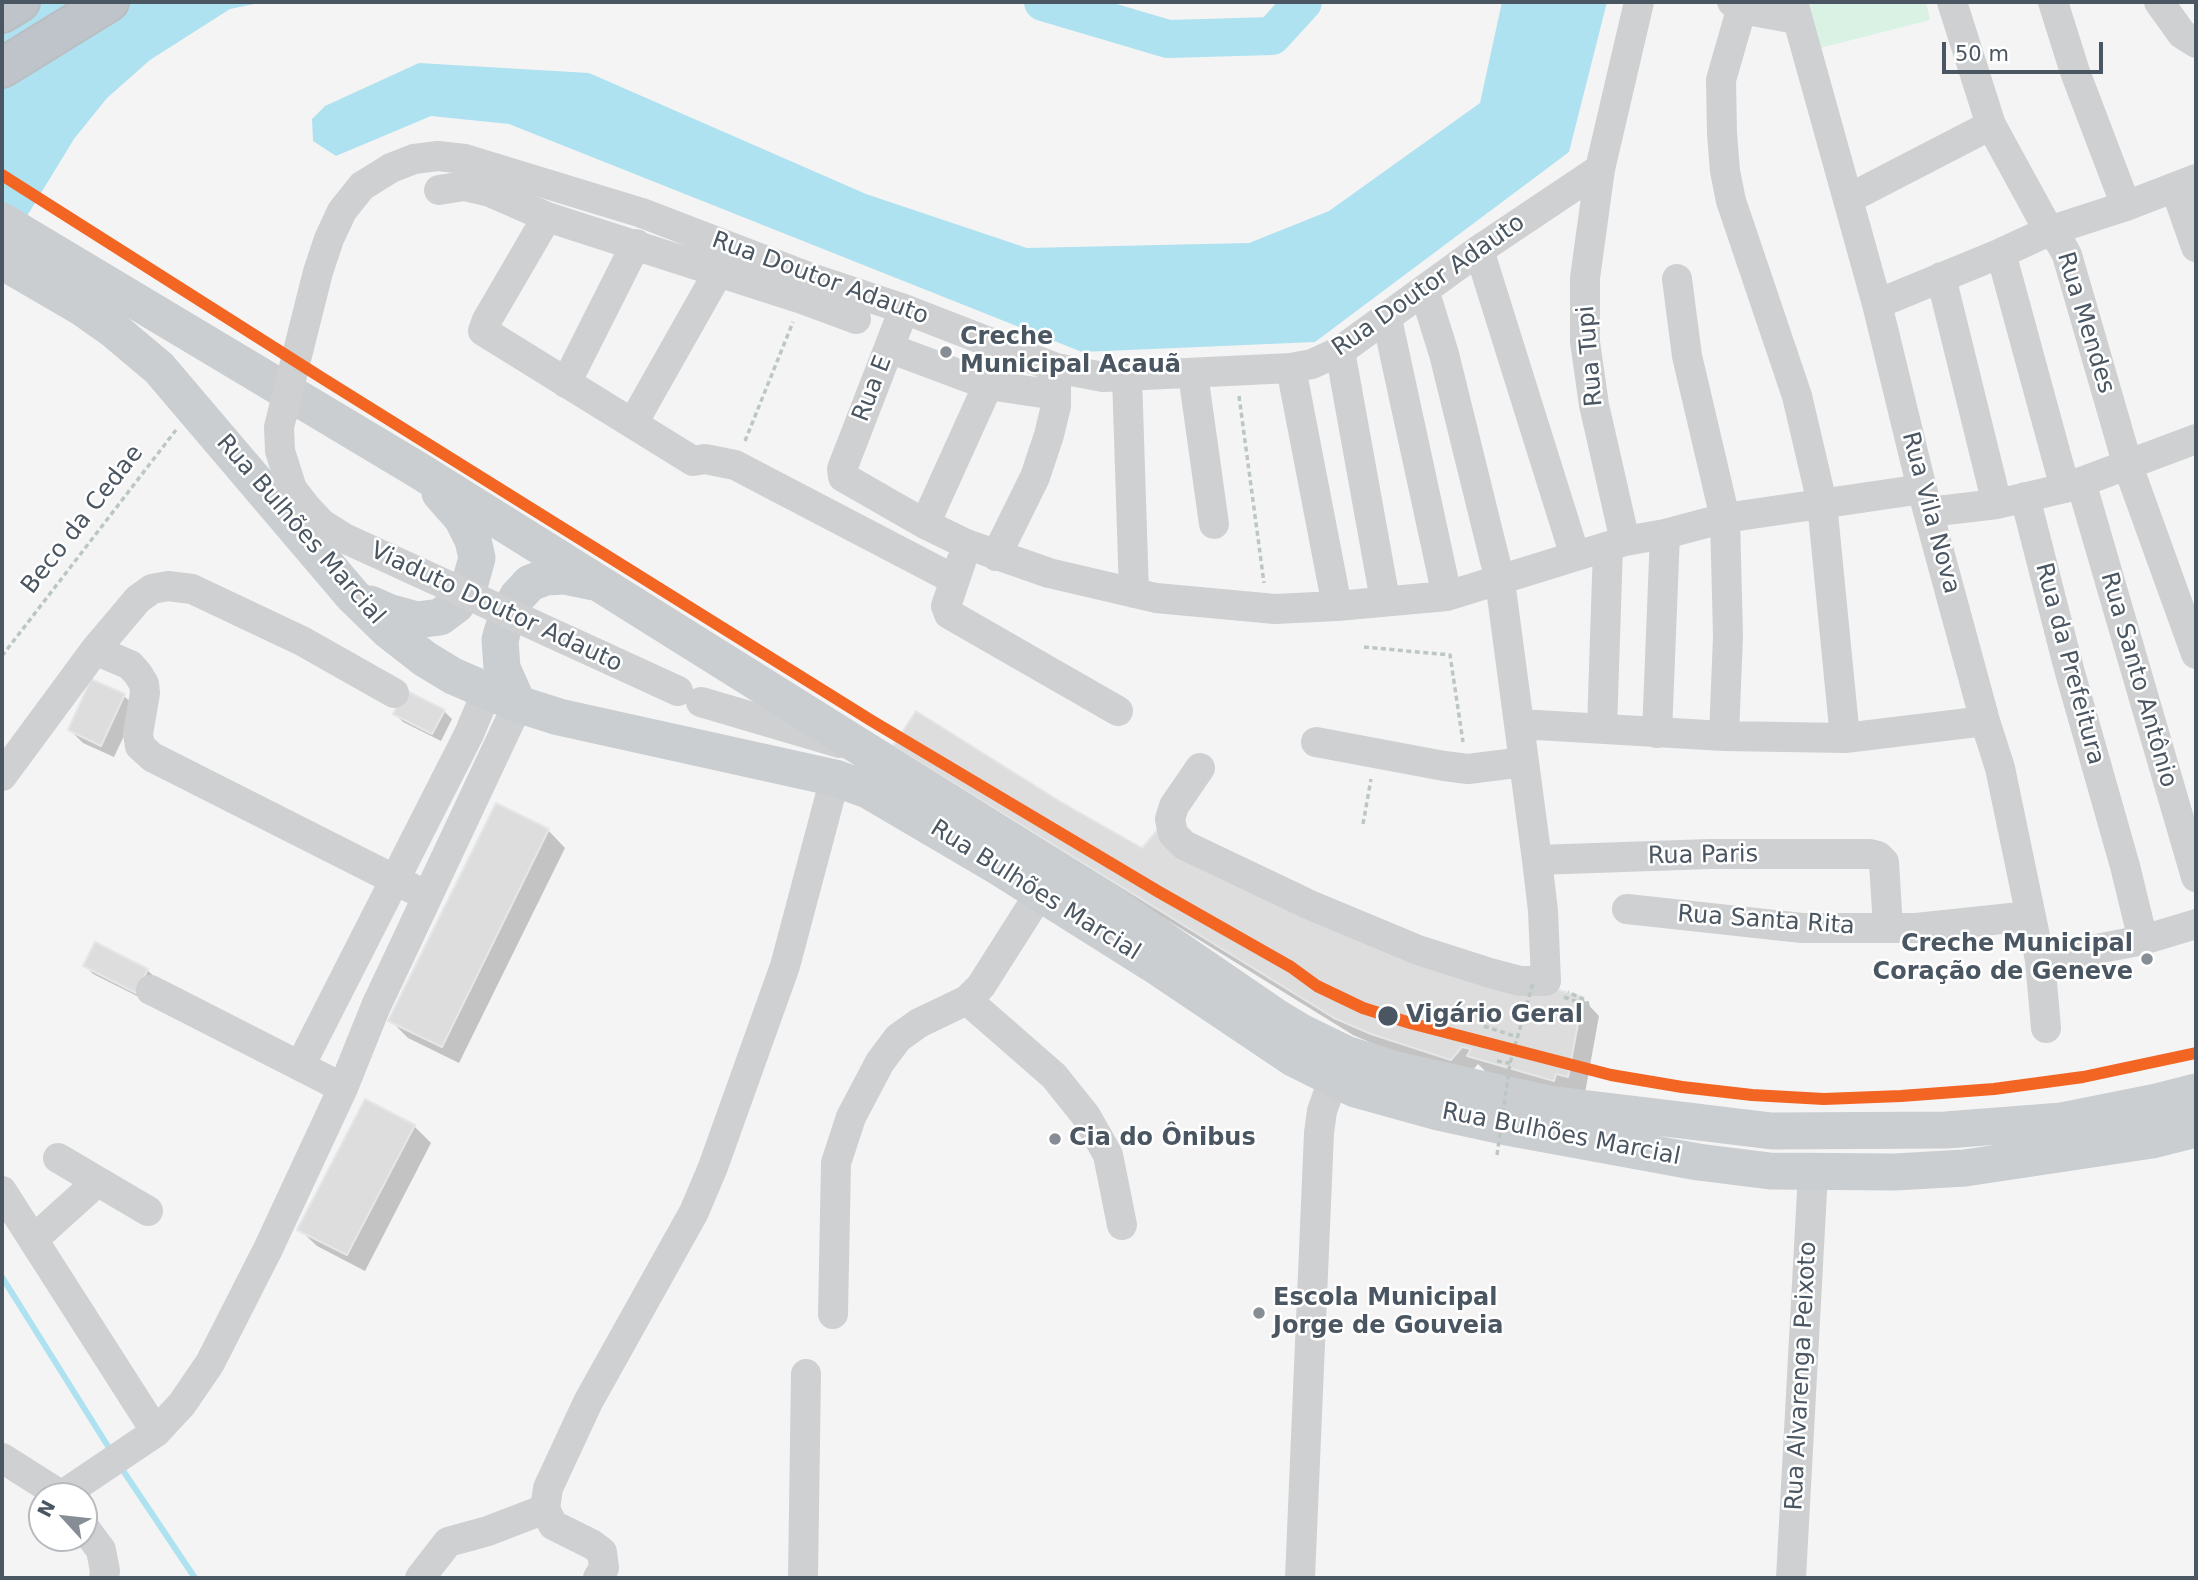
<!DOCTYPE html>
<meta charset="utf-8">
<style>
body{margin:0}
#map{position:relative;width:2198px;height:1580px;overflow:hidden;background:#f4f4f4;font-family:"DejaVu Sans",sans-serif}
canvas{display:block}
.frame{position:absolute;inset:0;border:4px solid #4a5661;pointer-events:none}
.north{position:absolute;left:28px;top:1482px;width:70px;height:70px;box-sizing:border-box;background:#fff;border:2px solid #b7bbc0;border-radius:50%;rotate:297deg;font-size:19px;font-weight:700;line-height:28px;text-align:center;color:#4a5661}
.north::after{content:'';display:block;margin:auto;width:24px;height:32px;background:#868d94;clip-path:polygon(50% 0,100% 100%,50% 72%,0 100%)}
.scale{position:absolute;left:1942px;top:42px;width:161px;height:32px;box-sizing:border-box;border:4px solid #4a5661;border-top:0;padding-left:9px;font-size:21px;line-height:24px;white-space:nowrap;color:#4a5661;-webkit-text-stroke:5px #fff;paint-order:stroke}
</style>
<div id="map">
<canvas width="2198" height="1580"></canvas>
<div class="frame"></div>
<div class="north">N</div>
<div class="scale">50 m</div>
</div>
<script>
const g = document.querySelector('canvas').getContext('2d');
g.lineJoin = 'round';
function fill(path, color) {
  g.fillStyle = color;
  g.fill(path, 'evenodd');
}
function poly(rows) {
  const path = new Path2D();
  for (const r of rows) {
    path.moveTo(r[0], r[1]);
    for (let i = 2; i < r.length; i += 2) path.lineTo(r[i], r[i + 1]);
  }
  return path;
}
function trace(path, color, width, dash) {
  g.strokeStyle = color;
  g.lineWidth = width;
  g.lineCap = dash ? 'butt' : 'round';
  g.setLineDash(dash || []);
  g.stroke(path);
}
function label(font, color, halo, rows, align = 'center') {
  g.font = font + ' "DejaVu Sans",sans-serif';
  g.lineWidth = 5;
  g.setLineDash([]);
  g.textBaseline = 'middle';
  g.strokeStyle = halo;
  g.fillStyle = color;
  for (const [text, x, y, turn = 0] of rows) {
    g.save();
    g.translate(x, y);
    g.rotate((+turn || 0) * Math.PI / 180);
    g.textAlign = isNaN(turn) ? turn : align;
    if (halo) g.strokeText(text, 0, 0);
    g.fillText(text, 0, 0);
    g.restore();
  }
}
fill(poly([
 [1796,2,1926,2,1930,20,1808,51]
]), '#d9f2e3');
fill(poly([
 [2,2,264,2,230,9,150,60,107,98,74,139,2,257],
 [1502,2,1607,2,1569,152,1315,342,1082,352,509,124,431,116,336,156,313,141,312,119,325,106,419,63,589,73,866,194,1027,248,1249,243,1329,211,1480,103]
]), '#aee2f0');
fill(poly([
 [124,696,137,708,114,757,83,743,70,730],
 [444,711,452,719,441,741,403,722,395,714],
 [895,746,1061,803,1142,851,1261,886,1582,998,1599,1016,1585,1093,1487,1073,1478,1064,1468,1076,1390,1051,1353,1035,913,763],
 [548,830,565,848,459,1063,408,1038,391,1021],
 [85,966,147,970,156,978,145,1000,93,974],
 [414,1126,431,1143,365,1271,317,1246,299,1229]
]), '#0003');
trace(poly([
 [2,1277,111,1451],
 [120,1466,195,1578]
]), '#aee2f0', 6);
trace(poly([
 [1043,2,1168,39,1272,36,1303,2]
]), '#aee2f0', 38);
const building = poly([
 [91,679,125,694,101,746,68,730,91,679],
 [405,690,445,710,432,734,393,714,405,690],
 [916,711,1061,802,1142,848,1159,828,1531,982,1583,997,1568,1077,1556,1074,1554,1081,1467,1056,1471,1049,1462,1047,1451,1060,1371,1034,1334,1018,893,746,916,711],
 [496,803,549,829,442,1047,388,1021,496,803],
 [95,942,148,969,136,993,83,966,95,942],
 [365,1099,415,1125,347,1255,297,1230,365,1099]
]);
fill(building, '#ddddde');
trace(building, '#e5e6e7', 2);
const highway = poly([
 [2,13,20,2],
 [2,68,109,2]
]);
trace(highway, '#b9bec3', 42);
trace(poly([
 [1239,396,1264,583],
 [745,441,793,322],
 [1364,647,1450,655,1463,742],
 [2,656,176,430],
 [1363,824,1371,779],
 [1564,997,1588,1006,1587,1001,1568,992],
 [1484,1026,1517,1037],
 [1497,1061,1514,1064]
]), '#bcc7c4', 3.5, [5, 3.5]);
trace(poly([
 [1732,2,1747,10,1796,19],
 [1793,2,1877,304,1922,489,1985,721,2000,768,2040,960,2046,1028],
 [1952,2,1991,125,2049,231,2060,242,2067,255,2128,466,2196,654],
 [2053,2,2075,72,2126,206],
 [2159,2,2182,34,2196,43],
 [1742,7,1721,80,1722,133,1725,171,1731,201,1797,396,1822,503,1845,738],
 [1600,169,1585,278,1585,342,1594,405,1625,541],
 [2175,187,2196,247],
 [439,190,464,186,490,192,547,217],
 [1848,199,1991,125],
 [642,213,811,278,904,309,1056,368,1103,377,1291,368,1312,364,1340,351,1479,250,1600,169,1639,2],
 [1479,250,1575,556],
 [2001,253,2065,488],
 [1941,277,1997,504],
 [1677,279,1687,356,1725,518,1728,636,1724,736],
 [1877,304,2001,253,2049,231,2126,206,2196,179],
 [904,309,842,469,843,477,925,524,966,544,1049,573,1156,598,1275,609,1337,606,1447,596,1625,541,1665,534,1725,518,1922,489],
 [856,319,802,299,547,217,487,320,483,331,693,461,705,459,735,465,955,580],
 [1387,319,1447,596],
 [889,348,988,385,1056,395],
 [1340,351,1385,600],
 [1291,368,1337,606],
 [1193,374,1214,524],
 [1127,376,1134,593],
 [566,383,636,244],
 [633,423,728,255],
 [2081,482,2196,877],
 [2025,497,2069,669,2125,866,2143,940,2040,960],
 [1929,512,1997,504,2065,488,2196,439],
 [925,524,988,385],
 [996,556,1035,477,1049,435,1056,406,1056,368],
 [961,562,946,606,949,614,1118,711],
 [95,650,130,665,138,674,144,684,145,693,138,734,140,746,152,757,427,896],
 [701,702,840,743],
 [1520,724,1724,736,1845,738,1985,721],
 [1602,729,1608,547],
 [1657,733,1665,534],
 [1316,742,1444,766,1468,769,1524,762],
 [1200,768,1174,806,1170,819,1173,834,1184,845,1310,905,1418,950,1490,973,1520,981,1546,981,1543,911,1537,860,1500,581,1444,354,1424,290],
 [2,776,95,650,138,599,152,589,168,586,192,589,302,641,394,693],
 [1537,860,1710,854,1870,854,1878,856,1884,862,1888,928],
 [1627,909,1802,928,1916,928,2030,916],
 [2143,940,2196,924],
 [151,990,343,1088],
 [967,1000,1054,1076,1086,1116,1108,1155,1122,1225],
 [300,1066,469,734,487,691],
 [58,1158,148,1211],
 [2,1191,156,1432],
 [34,1239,97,1182],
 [833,1314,836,1163,851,1117,880,1062,898,1038,919,1023,967,1000,981,986,1040,893],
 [2,1458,62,1496],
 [61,1496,156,1432,182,1404,210,1363,268,1249,343,1088,376,1006,518,704],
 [84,1527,101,1550,105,1571,104,1578],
 [420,1578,448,1542,488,1531,545,1509],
 [598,1578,604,1568,602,1552,593,1545,553,1525,545,1509,548,1488,588,1402,694,1212,713,1167,785,966,835,778],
 [803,1578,806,1374],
 [1300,1578,1319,1133,1322,1111,1333,1080],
 [1791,1578,1813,1173]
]), '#ced0d2', 30);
trace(poly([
 [2,221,418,470,1108,902,1276,1017,1301,1032,1346,1054,1396,1070,1548,1104,1772,1131,1946,1130,2062,1121,2157,1102,2196,1092],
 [2,261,81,307,115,331,159,368,353,596,389,631,425,659,453,676,518,704,559,717,835,778,868,790,999,867,1153,964,1293,1058,1355,1089,1438,1112,1507,1127,1698,1162,1770,1171,1895,1172,1965,1168,2152,1140,2196,1129],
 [370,604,388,612,417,620,440,617,456,605,470,583,477,558,473,540,462,518,440,493],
 [518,704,502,668,500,640,507,615,518,596,530,583,546,577,564,576,593,582]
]), '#caced1', 37);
trace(highway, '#bec4c9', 38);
trace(poly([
 [1497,1155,1510,1063,1533,983]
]), '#bcc7c4', 3.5, [5, 3.5]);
trace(poly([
 [642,213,465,159,438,156,414,159,391,168,362,186,342,211,329,239,318,272,279,427,280,451,292,489,306,507,322,524,344,538,678,691]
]), '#ced0d2', 30);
trace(poly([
 [2,175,322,378,872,721,1159,892,1291,967,1317,986,1363,1008,1410,1023,1611,1075,1682,1087,1752,1095,1824,1099,1901,1096,1994,1089,2083,1077,2196,1053]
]), '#f26522', 12);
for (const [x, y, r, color] of [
 [946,352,7,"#868d94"],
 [2147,959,7,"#868d94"],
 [1388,1016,11,"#4a5661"],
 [1055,1139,7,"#868d94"],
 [1259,1313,7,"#868d94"]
]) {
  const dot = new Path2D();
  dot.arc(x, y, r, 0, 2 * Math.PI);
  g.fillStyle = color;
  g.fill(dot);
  trace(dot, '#fff', 2.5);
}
label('24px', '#4a5661', '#fff', [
 ["Rua Doutor Adauto",820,279,20],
 ["Rua Doutor Adauto",1429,286,-35],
 ["Rua Mendes",2085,323,73],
 ["Rua Tupi",1591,356,-95],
 ["Rua E",873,389,-69],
 ["Rua Vila Nova",1930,513,75],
 ["Beco da Cedae",83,520,-52],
 ["Rua Bulhões Marcial",300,530,49],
 ["Viaduto Doutor Adauto",496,608,25],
 ["Rua da Prefeitura",2069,664,75],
 ["Rua Santo Antônio",2138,680,74],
 ["Rua Paris",1703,856,-1],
 ["Rua Bulhões Marcial",1035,891,32],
 ["Rua Santa Rita",1766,921,4],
 ["Rua Bulhões Marcial",1561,1135,11],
 ["Rua Alvarenga Peixoto",1802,1376,-87]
]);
label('bold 24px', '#4a5661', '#fff', [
 ["Creche",960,338],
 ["Municipal Acauã",960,366],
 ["Creche Municipal",2133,945,"right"],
 ["Coração de Geneve",2133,973,"right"],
 ["Cia do Ônibus",1069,1139],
 ["Escola Municipal",1273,1299],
 ["Jorge de Gouveia",1273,1327]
], 'left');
label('bold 24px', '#4a5661', '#fff', [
 ["Vigário Geral",1406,1016]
], 'left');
</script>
